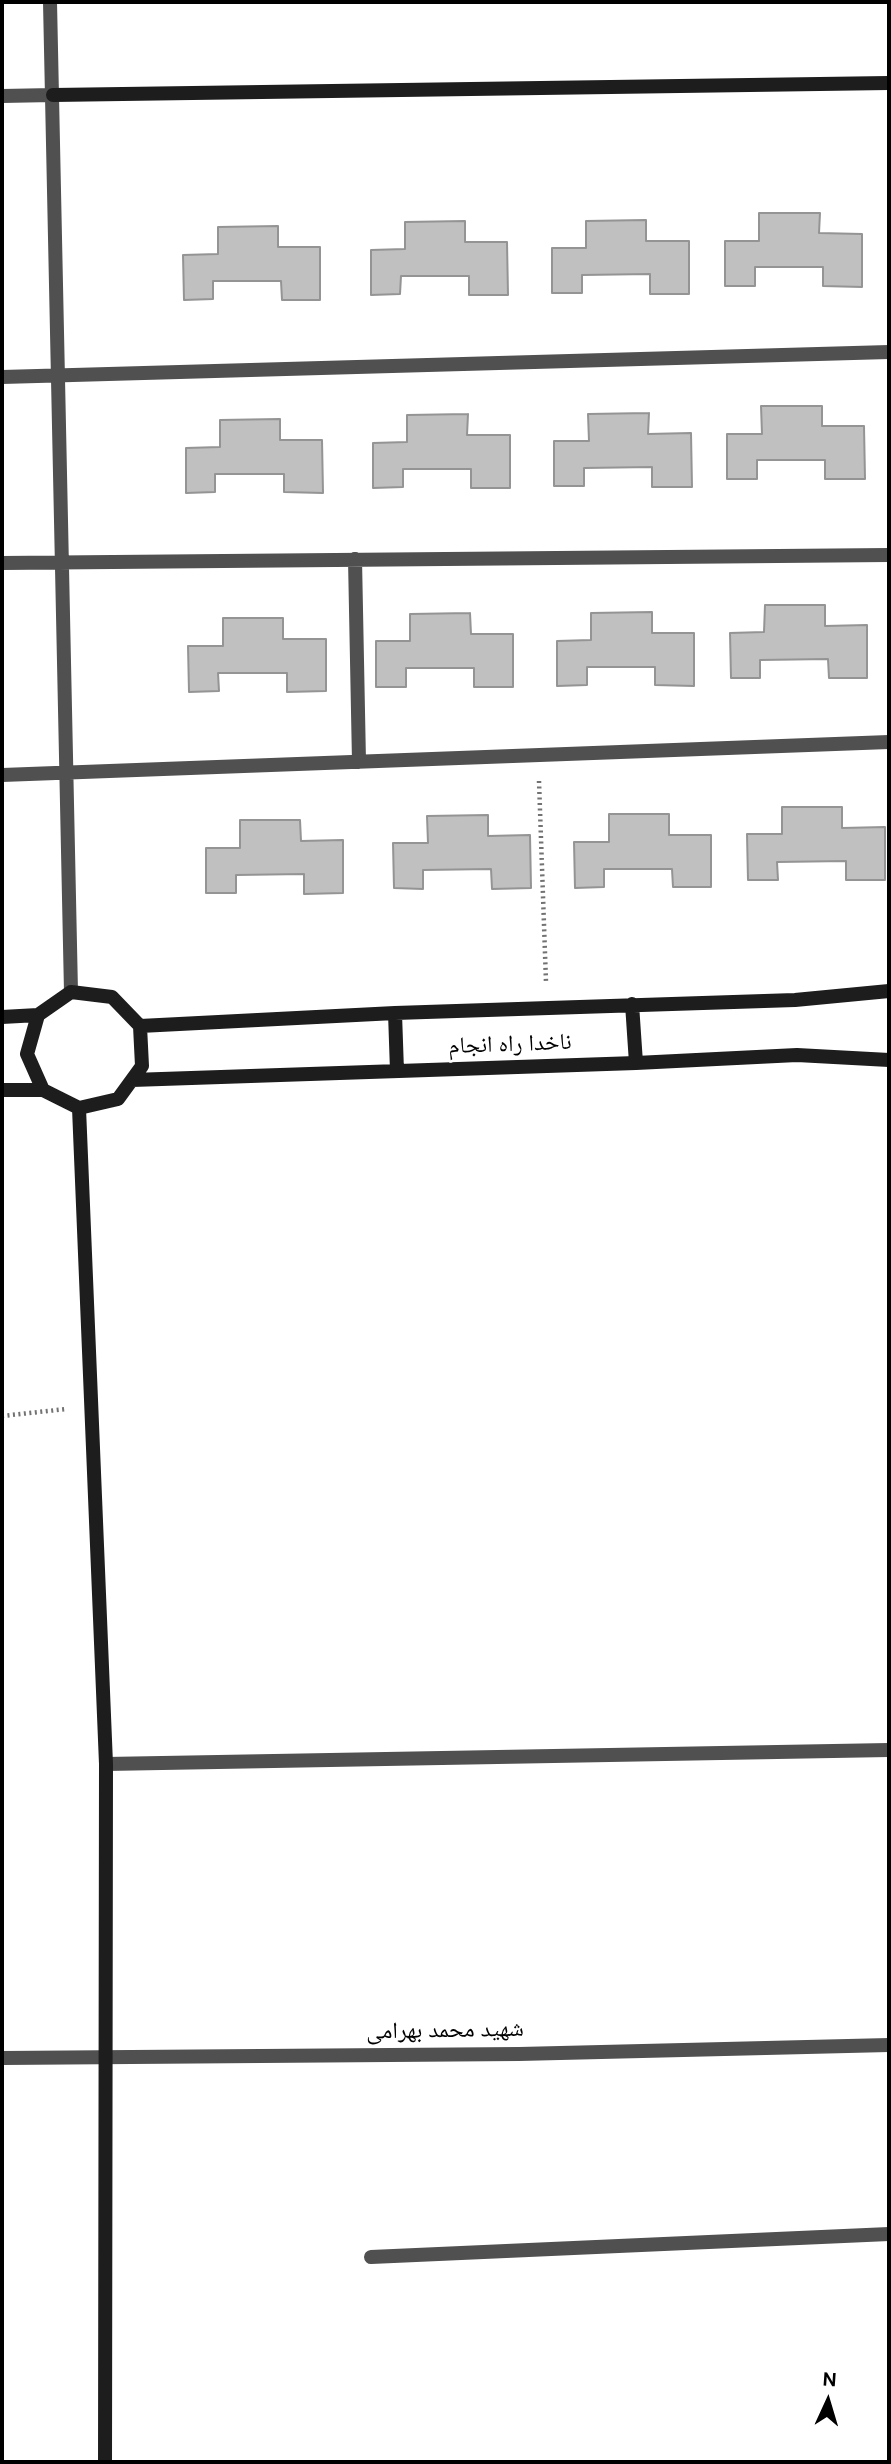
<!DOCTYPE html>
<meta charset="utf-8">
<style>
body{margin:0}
#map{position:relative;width:891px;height:2464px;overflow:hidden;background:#fff;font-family:"DM Sans",sans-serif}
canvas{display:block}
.frame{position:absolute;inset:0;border:4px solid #000;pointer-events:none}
.north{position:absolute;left:793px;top:2366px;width:70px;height:70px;-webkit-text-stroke:5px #fff;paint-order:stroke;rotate:4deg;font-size:19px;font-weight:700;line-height:28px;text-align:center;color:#000}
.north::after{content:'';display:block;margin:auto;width:24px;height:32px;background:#000;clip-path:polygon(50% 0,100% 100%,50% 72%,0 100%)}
</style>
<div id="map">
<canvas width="891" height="2464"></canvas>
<div class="frame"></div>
<div class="north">N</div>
</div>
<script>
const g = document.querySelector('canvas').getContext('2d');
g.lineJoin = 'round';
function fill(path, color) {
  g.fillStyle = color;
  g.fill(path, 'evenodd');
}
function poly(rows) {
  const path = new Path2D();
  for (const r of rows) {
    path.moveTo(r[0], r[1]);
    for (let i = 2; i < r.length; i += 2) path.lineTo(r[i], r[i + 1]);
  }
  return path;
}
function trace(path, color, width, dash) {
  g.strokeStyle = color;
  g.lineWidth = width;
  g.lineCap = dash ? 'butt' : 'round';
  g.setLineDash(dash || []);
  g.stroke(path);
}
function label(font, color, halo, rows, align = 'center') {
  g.font = font + ' "DM Sans","Noto Naskh Arabic",sans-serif';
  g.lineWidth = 5;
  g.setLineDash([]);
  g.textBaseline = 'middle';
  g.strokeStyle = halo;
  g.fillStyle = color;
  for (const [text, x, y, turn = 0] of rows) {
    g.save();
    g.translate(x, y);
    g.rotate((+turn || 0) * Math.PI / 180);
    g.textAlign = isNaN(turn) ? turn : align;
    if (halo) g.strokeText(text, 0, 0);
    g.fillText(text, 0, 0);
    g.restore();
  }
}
const building = poly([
 [759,213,820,213,819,233,862,234,862,287,823,286,823,267,755,267,755,286,725,286,725,241,759,241,759,213],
 [646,220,646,241,689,241,689,294,650,294,650,274,582,275,582,293,552,293,552,248,586,248,586,221,646,220],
 [465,221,465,242,507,242,508,295,469,295,469,276,401,276,400,294,371,295,371,250,405,249,405,222,465,221],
 [278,226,278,247,320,247,320,300,282,300,281,281,213,281,213,299,184,300,183,255,218,254,218,227,278,226],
 [761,406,822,406,822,426,864,426,865,479,825,479,825,460,757,460,757,479,727,479,727,434,762,434,761,406],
 [649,413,648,434,691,433,692,487,652,487,652,467,584,468,584,486,554,486,554,441,589,441,588,414,649,413],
 [468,414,467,435,510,435,510,488,471,488,471,469,403,469,403,487,373,488,373,443,407,442,407,415,468,414],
 [280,419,280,440,322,440,323,493,284,492,284,474,215,474,215,492,186,493,186,448,220,447,220,420,280,419],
 [765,605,825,605,825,626,867,625,867,678,829,678,828,659,760,660,760,678,731,678,730,633,764,632,765,605],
 [652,612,652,633,694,633,694,686,655,685,655,667,587,667,587,685,557,686,557,641,591,640,591,613,652,612],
 [470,613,471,634,513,634,513,687,474,687,474,668,406,668,406,687,376,687,376,641,410,641,410,614,470,613],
 [223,618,283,618,283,639,326,639,326,691,287,692,287,673,218,673,219,691,189,692,188,646,223,646,223,618],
 [782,807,842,807,842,828,885,827,885,880,846,880,846,861,777,862,778,880,748,880,747,834,782,834,782,807],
 [609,814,669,814,669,835,711,835,711,887,673,887,672,869,604,869,604,887,575,888,574,842,609,842,609,814],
 [488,815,488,836,530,835,531,888,492,889,491,869,423,870,423,889,394,888,393,843,428,843,427,816,488,815],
 [240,820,300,820,301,841,343,840,343,893,304,894,304,874,236,875,236,893,206,893,206,848,240,848,240,820]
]);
fill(building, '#c0c0c0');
trace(building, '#949494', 2);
trace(poly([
 [539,781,546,982],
 [2,1416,66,1409]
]), '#727272', 4.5, [2, 3.5]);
trace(poly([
 [50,2,71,992],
 [2,96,53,95],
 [2,377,889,352],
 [355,559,359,762],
 [2,563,889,555],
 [2,775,889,742],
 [106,1764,889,1750],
 [2,2058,519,2054,889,2045],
 [371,2257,889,2234]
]), '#505050', 14);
trace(poly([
 [53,95,889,83],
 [71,992,112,997,140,1026,142,1066,118,1099,79,1108,43,1090,27,1054,38,1015,71,992],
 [632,1004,636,1063],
 [395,1013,397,1071],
 [2,1017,38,1015],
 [140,1026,395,1013,795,1000,889,991],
 [132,1080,636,1063,797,1055,889,1060],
 [2,1090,43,1090],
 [79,1108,106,1764,105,2462]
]), '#1d1d1d', 14);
label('23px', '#000', '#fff', [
 ["ناخدا راه انجام",510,1045,-2],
 ["شهید محمد بهرامی",445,2031,-1]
]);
</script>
